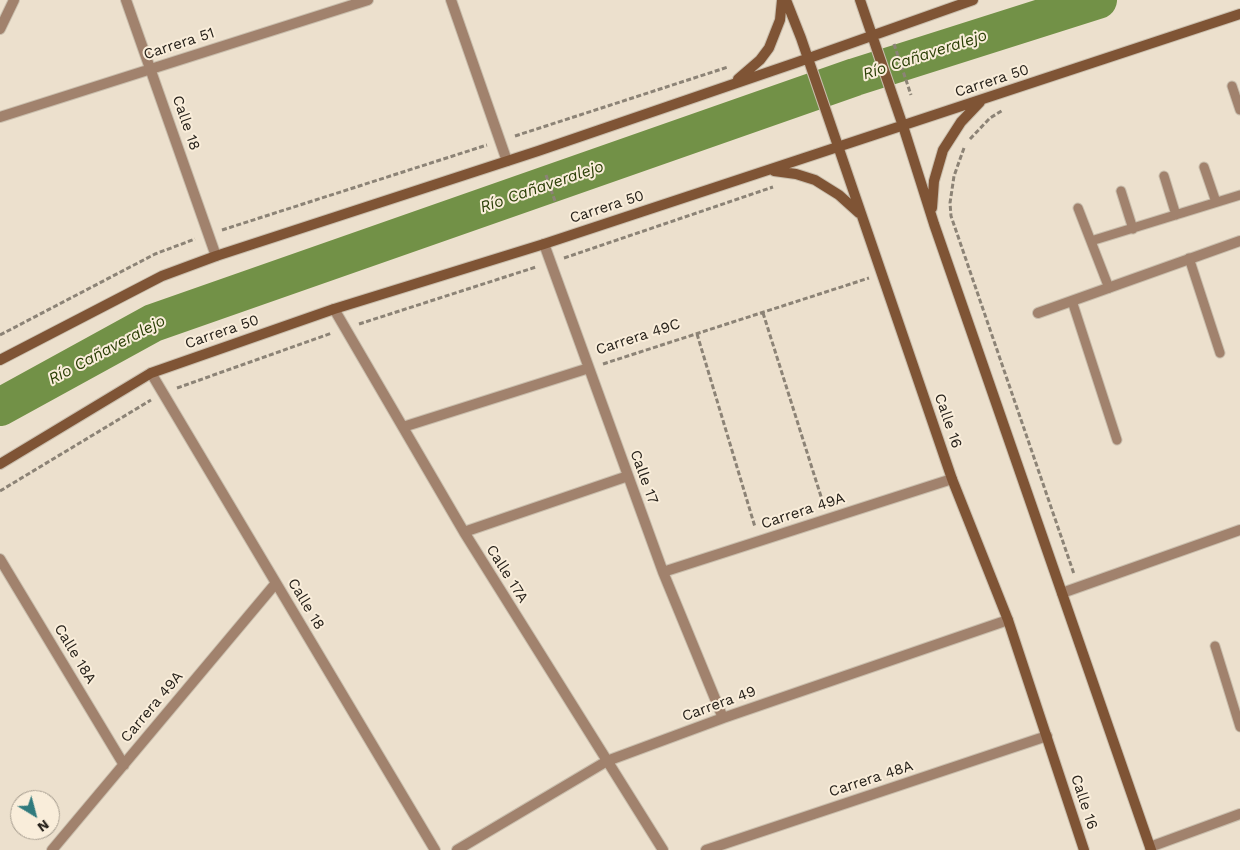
<!DOCTYPE html>
<meta charset="utf-8">
<style>
body{margin:0}
#map{position:relative;width:1240px;height:850px;overflow:hidden;background:#ece0cd;font-family:"Work Sans",sans-serif}
canvas{display:block}
.north{position:absolute;left:10px;top:790px;width:50px;height:50px;box-sizing:border-box;background:#f9edda;border:1px solid #a59c8e;border-radius:50%;rotate:143deg;font-size:14px;font-weight:700;line-height:20px;text-align:center;color:#27221b}
.north::after{content:'';display:block;margin:auto;width:18px;height:22px;background:#307a7d;clip-path:polygon(50% 0,100% 100%,50% 72%,0 100%)}
</style>
<div id="map">
<canvas width="1240" height="850"></canvas>
<div class="north">N</div>
</div>
<script>
const g = document.querySelector('canvas').getContext('2d');
g.lineJoin = 'round';
function poly(rows) {
  const path = new Path2D();
  for (const r of rows) {
    path.moveTo(r[0], r[1]);
    for (let i = 2; i < r.length; i += 2) path.lineTo(r[i], r[i + 1]);
  }
  return path;
}
function trace(path, color, width, dash) {
  g.strokeStyle = color;
  g.lineWidth = width;
  g.lineCap = dash ? 'butt' : 'round';
  g.setLineDash(dash || []);
  g.stroke(path);
}
function label(font, color, halo, rows, align = 'center') {
  g.font = font + ' "Work Sans",sans-serif';
  g.lineWidth = 4;
  g.setLineDash([]);
  g.textBaseline = 'middle';
  g.strokeStyle = halo;
  g.fillStyle = color;
  for (const [text, x, y, turn = 0] of rows) {
    g.save();
    g.translate(x, y);
    g.rotate((+turn || 0) * Math.PI / 180);
    g.textAlign = isNaN(turn) ? turn : align;
    if (halo) g.strokeText(text, 0, 0);
    g.fillText(text, 0, 0);
    g.restore();
  }
}
trace(poly([
 [0,407,153,323,855,77,1098,0]
]), '#729147', 38);
const lane = poly([
 [1232,86,1240,110],
 [1204,167,1216,202],
 [1164,176,1176,215],
 [1121,191,1133,229],
 [1078,208,1109,288],
 [1091,241,1240,195],
 [1189,258,1220,353],
 [1072,301,1117,440],
 [1215,646,1240,727]
]);
const street = poly([
 [126,0,216,256],
 [451,0,507,161],
 [0,29,14,0],
 [0,117,368,0],
 [544,244,663,572,723,718],
 [334,309,464,532,663,850],
 [1038,313,1240,241],
 [151,373,435,850],
 [403,427,589,368],
 [464,532,628,476],
 [0,559,124,765],
 [663,572,952,479],
 [1062,593,1240,530],
 [1150,847,1240,814],
 [52,850,276,583],
 [457,850,607,761,723,718,1008,620],
 [706,850,1047,736]
]);
const secondary = poly([
 [786,0,801,38,952,479,1008,620,1084,850],
 [860,0,903,126,934,224,1151,850],
 [738,79,760,60,769,48,780,20,782,0],
 [774,171,796,174,815,180,839,195,859,213],
 [932,208,934,181,943,150,961,122,980,102],
 [0,360,162,276,216,256,538,151,795,63,973,0],
 [0,464,151,373,334,309,544,244,1240,14]
]);
trace(lane, '#c9bead', 11);
trace(street, '#c9bead', 12);
trace(secondary, '#c9bead', 12);
trace(poly([
 [894,44,911,95],
 [515,136,728,67],
 [970,139,990,118,1003,110],
 [964,148,954,176,950,203,951,216,1074,574],
 [546,175,555,201],
 [222,230,487,145],
 [564,258,773,187],
 [763,313,824,506],
 [359,324,536,267],
 [697,334,755,527],
 [0,335,155,254,195,239],
 [603,364,869,278],
 [177,388,332,333],
 [0,491,151,400]
]), '#8c8376', 3, [5, 2.5]);
trace(lane, '#a1826d', 9);
trace(street, '#a1826d', 10);
trace(secondary, '#7f5435', 10);
label('15px', '#27221b', '#f9edda', [
 ["Carrera 51",179,44,-18],
 ["Carrera 50",992,81,-18],
 ["Calle 18",186,123,71],
 ["Carrera 50",607,207,-18],
 ["Carrera 50",222,332,-19],
 ["Carrera 49C",638,337,-18],
 ["Calle 16",948,421,71],
 ["Calle 17",644,477,70],
 ["Carrera 49A",803,511,-18],
 ["Calle 17A",507,574,58],
 ["Calle 18",306,604,59],
 ["Calle 18A",75,654,59],
 ["Carrera 49",719,704,-20],
 ["Carrera 49A",152,707,-50],
 ["Carrera 48A",871,779,-18],
 ["Calle 16",1084,802,72]
]);
label('italic 16px', '#2c4007', '#f9edda', [
 ["Río Cañaveralejo",925,55,-18],
 ["Río Cañaveralejo",542,187,-19],
 ["Río Cañaveralejo",107,350,-28]
]);
</script>
